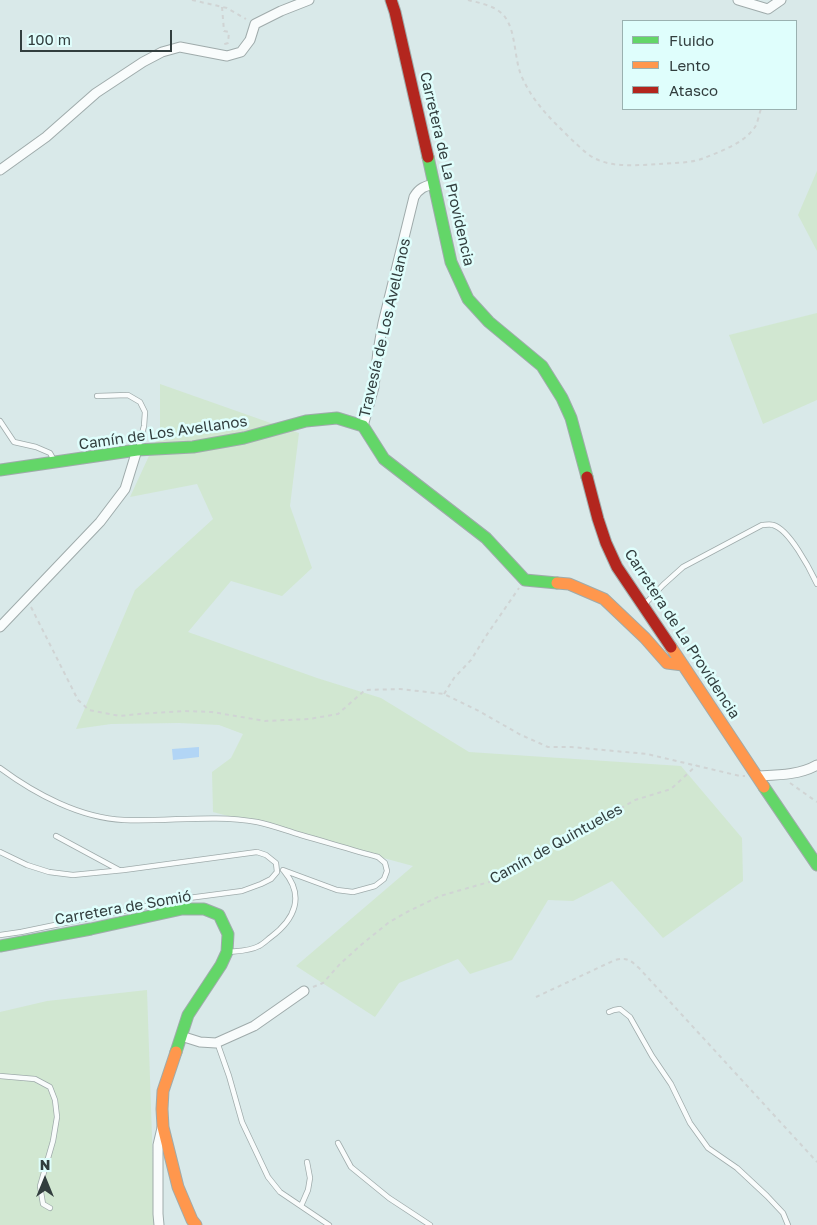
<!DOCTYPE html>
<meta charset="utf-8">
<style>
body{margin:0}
#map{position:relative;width:817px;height:1225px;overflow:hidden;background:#d9e9e9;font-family:"Golos Text",sans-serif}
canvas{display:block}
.legend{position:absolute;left:622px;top:20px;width:175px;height:90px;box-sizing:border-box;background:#dffefc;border:1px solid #9ab1b0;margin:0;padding:6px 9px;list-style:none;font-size:15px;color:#323e3e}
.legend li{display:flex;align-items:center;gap:10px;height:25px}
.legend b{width:25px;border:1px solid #9ab1b0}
.north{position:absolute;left:20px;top:1155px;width:50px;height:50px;-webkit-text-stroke:4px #dffefc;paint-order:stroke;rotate:0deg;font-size:14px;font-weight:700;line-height:20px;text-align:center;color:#323e3e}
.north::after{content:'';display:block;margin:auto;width:18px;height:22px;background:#323e3e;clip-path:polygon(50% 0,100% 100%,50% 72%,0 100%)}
.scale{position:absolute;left:20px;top:30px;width:152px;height:22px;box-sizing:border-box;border:2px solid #323e3e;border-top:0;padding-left:6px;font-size:15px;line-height:18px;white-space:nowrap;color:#323e3e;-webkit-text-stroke:4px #dffefc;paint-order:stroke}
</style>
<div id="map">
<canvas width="817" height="1225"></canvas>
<ul class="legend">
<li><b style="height:6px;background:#63d668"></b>Fluido</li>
<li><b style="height:6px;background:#ff974d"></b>Lento</li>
<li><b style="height:6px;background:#b3261e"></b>Atasco</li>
</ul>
<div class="north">N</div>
<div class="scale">100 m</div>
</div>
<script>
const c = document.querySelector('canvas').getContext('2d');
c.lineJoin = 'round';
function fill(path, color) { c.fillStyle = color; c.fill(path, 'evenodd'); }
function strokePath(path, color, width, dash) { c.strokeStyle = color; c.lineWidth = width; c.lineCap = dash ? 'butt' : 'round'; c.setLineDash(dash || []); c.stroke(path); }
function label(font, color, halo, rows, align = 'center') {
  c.font = font + ' "Golos Text",sans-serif'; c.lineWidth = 5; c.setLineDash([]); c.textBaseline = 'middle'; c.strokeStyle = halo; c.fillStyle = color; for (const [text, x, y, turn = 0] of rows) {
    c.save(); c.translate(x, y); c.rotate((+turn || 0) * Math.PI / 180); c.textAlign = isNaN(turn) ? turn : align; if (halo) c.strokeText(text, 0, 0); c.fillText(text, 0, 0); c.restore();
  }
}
fill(new Path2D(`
 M 817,171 L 817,251 L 798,215 Z
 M 817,313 L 817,400 L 763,424 L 729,335 Z
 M 160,384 L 299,433 L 290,506 L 312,568 L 282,596 L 231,581 L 188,632 L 317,678 L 381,698 L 469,752 L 681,766 L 742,838 L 743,881 L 663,938 L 612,881 L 573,901 L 548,900 L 512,960 L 470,974 L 458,959 L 399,983 L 375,1017 L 296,966 L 413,866 L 213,812 L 212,772 L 231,758 L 243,734 L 219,725 L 179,723 L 111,724 L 76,729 L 135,590 L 213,519 L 197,484 L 130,497 L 160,432 Z
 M 147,990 L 155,1225 L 0,1225 L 0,1012 L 47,1001 Z`), '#d1e7d1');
fill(new Path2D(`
 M 199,747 L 199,757 L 173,760 L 172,749 Z`), '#b2d5f5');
const lane = new Path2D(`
 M 97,396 L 128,395 L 140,402 L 145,412 L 144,426 L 138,449
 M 0,421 L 14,442 L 36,447 L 50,453 L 55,462
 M 644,605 L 663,585 L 683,567 L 762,525 C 765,525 770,524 773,525 C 789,529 810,569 817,584
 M 0,768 C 35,794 80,818 124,820 C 169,822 213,814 257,822 C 272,825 287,831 301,835 C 326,842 352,850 378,857 L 385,863 L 387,871 L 384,879 L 375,886 L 353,892 L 337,890 L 283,870
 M 56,836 L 119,870
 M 0,852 L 27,865 L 49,872 L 73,875 L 124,870 L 257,852 L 266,855 L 276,863 L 277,872 L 271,879 L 261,884 L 242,891 L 181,899 L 21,932 L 0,935
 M 228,952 C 238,951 250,951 259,946 C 263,944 267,940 271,937 C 295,919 305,896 284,871
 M 609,1012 L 614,1010 L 620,1009 L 630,1017 L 652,1056 L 671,1084 L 690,1123 L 708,1148 L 737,1168 L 767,1196 L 783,1213 L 788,1225
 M 217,1042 L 229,1076 L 242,1122 L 268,1177 L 280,1192 L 329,1225
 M 0,1076 L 35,1079 L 50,1087 L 55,1100 L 57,1117 L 53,1141 L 40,1186 L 43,1204 L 50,1208
 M 338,1143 L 351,1167 L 389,1198 L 430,1225
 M 301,1206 L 308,1190 L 310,1178 L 307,1162`);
const street = new Path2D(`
 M 738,0 L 768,9 L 781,0
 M 0,170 L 46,137 L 96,93 L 143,62 L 162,52 L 180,47 L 227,56 L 241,52 L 250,40 L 255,24 L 281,11 L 309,0
 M 363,426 L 374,387 L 378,351 L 383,323 L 414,197 C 419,188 425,186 434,184
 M 0,627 L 100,522 L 125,489 L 137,450
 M 757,776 C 777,775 800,775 817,765
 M 181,1036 L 200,1042 L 216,1043 L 254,1026 L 304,991
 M 159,1225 L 158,1214 L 158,1145 L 162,1128`);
const fast = new Path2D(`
 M 428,157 L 451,262 L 468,299 L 489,322 L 542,366 L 562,398 L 571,418 L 587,477
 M 0,470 L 137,450 L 193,447 L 244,438 L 306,421 L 337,418 L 363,426 L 384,459 L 486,538 L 525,580 L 557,583
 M 764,787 L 817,865
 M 0,946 L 91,929 L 182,909 L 204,909 L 219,915 L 228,934 L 227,952 L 221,965 L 188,1015 L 176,1052`);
const slow = new Path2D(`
 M 557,583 L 569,584 L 604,599 L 645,638 L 667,663 L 683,665
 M 671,647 L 764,787
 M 176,1052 L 163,1091 L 162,1109 L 163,1127 L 178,1187 L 192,1220 L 196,1225`);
const jam = new Path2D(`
 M 391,0 L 395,12 L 428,157
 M 587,477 L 598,519 L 606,543 L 617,567 L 671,647`);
strokePath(lane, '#9fabab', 6);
strokePath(street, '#9fabab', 11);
strokePath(fast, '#9fabab', 13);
strokePath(slow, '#9fabab', 13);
strokePath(jam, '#9fabab', 13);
strokePath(new Path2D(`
 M 192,0 L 227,8 L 246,19
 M 468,0 C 480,3 497,6 505,17 C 516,32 514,57 521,75 C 533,103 551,119 572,140 C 579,146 587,155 596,159 C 615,168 638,165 659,164 C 673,163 692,163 704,158 C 722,151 744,143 755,127 C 758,122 759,114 761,109
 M 222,7 L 224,31 L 229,32 L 228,43 L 225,44 L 226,48
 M 31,607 L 78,700 L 89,710 L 120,716 L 139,714 L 184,711 L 212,712 L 265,721 L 309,719 L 338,714 L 365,690 L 400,689 L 444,694 L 479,711 L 519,734 L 548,747 L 571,747 L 647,754 L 740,776 L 745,776
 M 444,694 L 454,678 L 471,660 L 486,636 L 519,588
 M 790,783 L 817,802
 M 313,987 L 323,983 L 340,964 L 361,945 L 388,923 L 407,912 L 440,896 L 496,880 L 635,800 L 671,789 L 697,765
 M 536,997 L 615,960 C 627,957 630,960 639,968 L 817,1162`), '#d0d4d4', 2, [4, 4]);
strokePath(lane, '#f9fcfc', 4.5);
strokePath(street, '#f9fcfc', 9);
strokePath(fast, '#63d668', 11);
strokePath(slow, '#ff974d', 11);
strokePath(jam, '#b3261e', 11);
label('15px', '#323e3e', '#dffefc', [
 ["Carretera de La Providencia",447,169,77],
 ["Travesía de Los Avellanos",385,328,-77],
 ["Camín de Los Avellanos",163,433,-8],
 ["Carretera de La Providencia",682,634,57],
 ["Camín de Quintueles",556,844,-29],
 ["Carretera de Somió",123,908,-10]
]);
</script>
